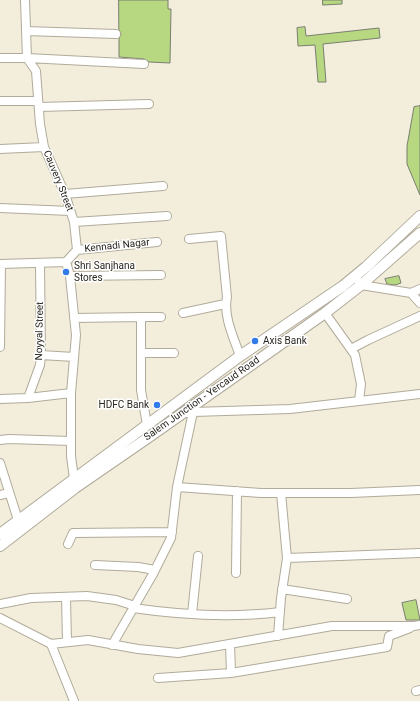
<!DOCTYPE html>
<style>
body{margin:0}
canvas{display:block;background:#f3eddc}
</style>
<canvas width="420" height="701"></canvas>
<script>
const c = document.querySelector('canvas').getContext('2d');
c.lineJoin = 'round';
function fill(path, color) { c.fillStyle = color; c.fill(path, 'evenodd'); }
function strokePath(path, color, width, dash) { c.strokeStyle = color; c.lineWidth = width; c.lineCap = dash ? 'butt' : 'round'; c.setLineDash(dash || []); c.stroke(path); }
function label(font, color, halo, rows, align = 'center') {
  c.font = font + ' Roboto,sans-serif'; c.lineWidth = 3; c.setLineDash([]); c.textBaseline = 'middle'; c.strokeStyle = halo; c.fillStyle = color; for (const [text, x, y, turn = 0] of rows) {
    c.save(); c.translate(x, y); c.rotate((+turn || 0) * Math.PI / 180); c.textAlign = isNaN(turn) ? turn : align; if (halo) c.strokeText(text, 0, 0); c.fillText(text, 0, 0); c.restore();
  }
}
const building = new Path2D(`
 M 119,0 L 168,0 L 168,9 L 171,9 L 170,63 L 149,62 L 144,59 L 119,57 L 119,38 L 121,34 L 119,30 Z
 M 323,0 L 342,0 L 342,4 L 323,5 Z
 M 305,27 L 306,36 L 379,28 L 380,38 L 323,44 L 326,82 L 318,82 L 315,45 L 298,46 L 297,28 Z
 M 420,106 L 420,195 L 407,164 L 407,146 L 414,107 Z
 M 399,276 L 401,283 L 395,285 L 387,284 L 385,279 Z
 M 416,600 L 420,620 L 406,620 L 402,603 Z`);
fill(building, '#b7d781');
strokePath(building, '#797f70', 1);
const minor = new Path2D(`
 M 25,0 L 27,58 L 36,71 L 40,124 L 44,147 L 65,194 L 74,222 L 77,250 L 66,262 L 70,276 L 76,335 L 71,393 L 71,456 L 74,479
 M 26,31 L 116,34
 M 0,58 L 27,58 L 144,64
 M 0,101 L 38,101
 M 39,107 L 149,104
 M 0,149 L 44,147
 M 65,194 L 163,186
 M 0,208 L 70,211
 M 74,222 L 167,216
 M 189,239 L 221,236 L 227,297 C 223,317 234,338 240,356
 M 77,250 L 157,242
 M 0,264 L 66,262
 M 70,276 L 161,275
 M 355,276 L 361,285 L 411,293 L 420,289
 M 411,293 L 420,303
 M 183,313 L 225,304
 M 325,313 L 355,355 L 361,384 L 359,401
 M 141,317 L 161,317
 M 74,318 L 141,317 L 141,390 L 147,425
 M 0,347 L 1,264
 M 351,349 L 368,340 L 420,316
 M 141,353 L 174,353
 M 41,355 L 74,357
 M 28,398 L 40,365 L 41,355 L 40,263
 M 0,399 L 28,398 L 71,393
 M 193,412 L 177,487 L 261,493 L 351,493 L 420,490
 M 188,413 L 193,412 L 290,409 L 420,394
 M 0,440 L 9,439 L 71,441
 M 0,463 L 18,520
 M 281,493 L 287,558 L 420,553
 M 0,495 L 9,493
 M 68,544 L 73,533 L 172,532
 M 95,565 L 138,567 L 155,570
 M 236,573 L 237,491
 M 282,589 L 347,599
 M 66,597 L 67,642
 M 0,604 L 31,598 L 87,596 L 116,600 L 135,606
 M 133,608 C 181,615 231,618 280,612
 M 192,614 L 198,556
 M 0,618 L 51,644 L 88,640 L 138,649 L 178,653 L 332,626 L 414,626 L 420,625
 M 278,636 L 281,598 L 287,558
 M 51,644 L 74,701
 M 230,644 L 231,673
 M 112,645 L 153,574 L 171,538 L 177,487
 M 158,678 L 231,673 L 387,647 L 389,636 L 410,628
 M 416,691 L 420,690`);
const major = new Path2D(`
 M 0,534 L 240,356 L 343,286 L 366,267 L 420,216
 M 0,546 L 75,488 L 149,437 L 325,313 L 361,285 L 420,233`);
strokePath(minor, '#b0ab9a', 10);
strokePath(major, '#b0ab9a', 12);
strokePath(minor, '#fff', 8);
strokePath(major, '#fff', 10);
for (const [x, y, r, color] of [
 [66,272,4,"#337be8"],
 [255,341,4,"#337be8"],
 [157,405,4,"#337be8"]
]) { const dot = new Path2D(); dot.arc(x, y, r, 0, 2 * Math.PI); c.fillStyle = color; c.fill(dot); strokePath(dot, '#fff', 1.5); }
label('10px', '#27251e', '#fff', [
 ["Cauvery Street",58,181,68],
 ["Kennadi Nagar",117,246,-6],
 ["Noyyal Street",40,331,-89],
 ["Salem Junction - Yercaud Road",202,399,-35]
]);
label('10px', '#27251e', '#fff', [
 ["Shri Sanjhana",74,266],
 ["Stores",74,278],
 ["Axis Bank",263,341],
 ["HDFC Bank",149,405,"right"]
], 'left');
</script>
